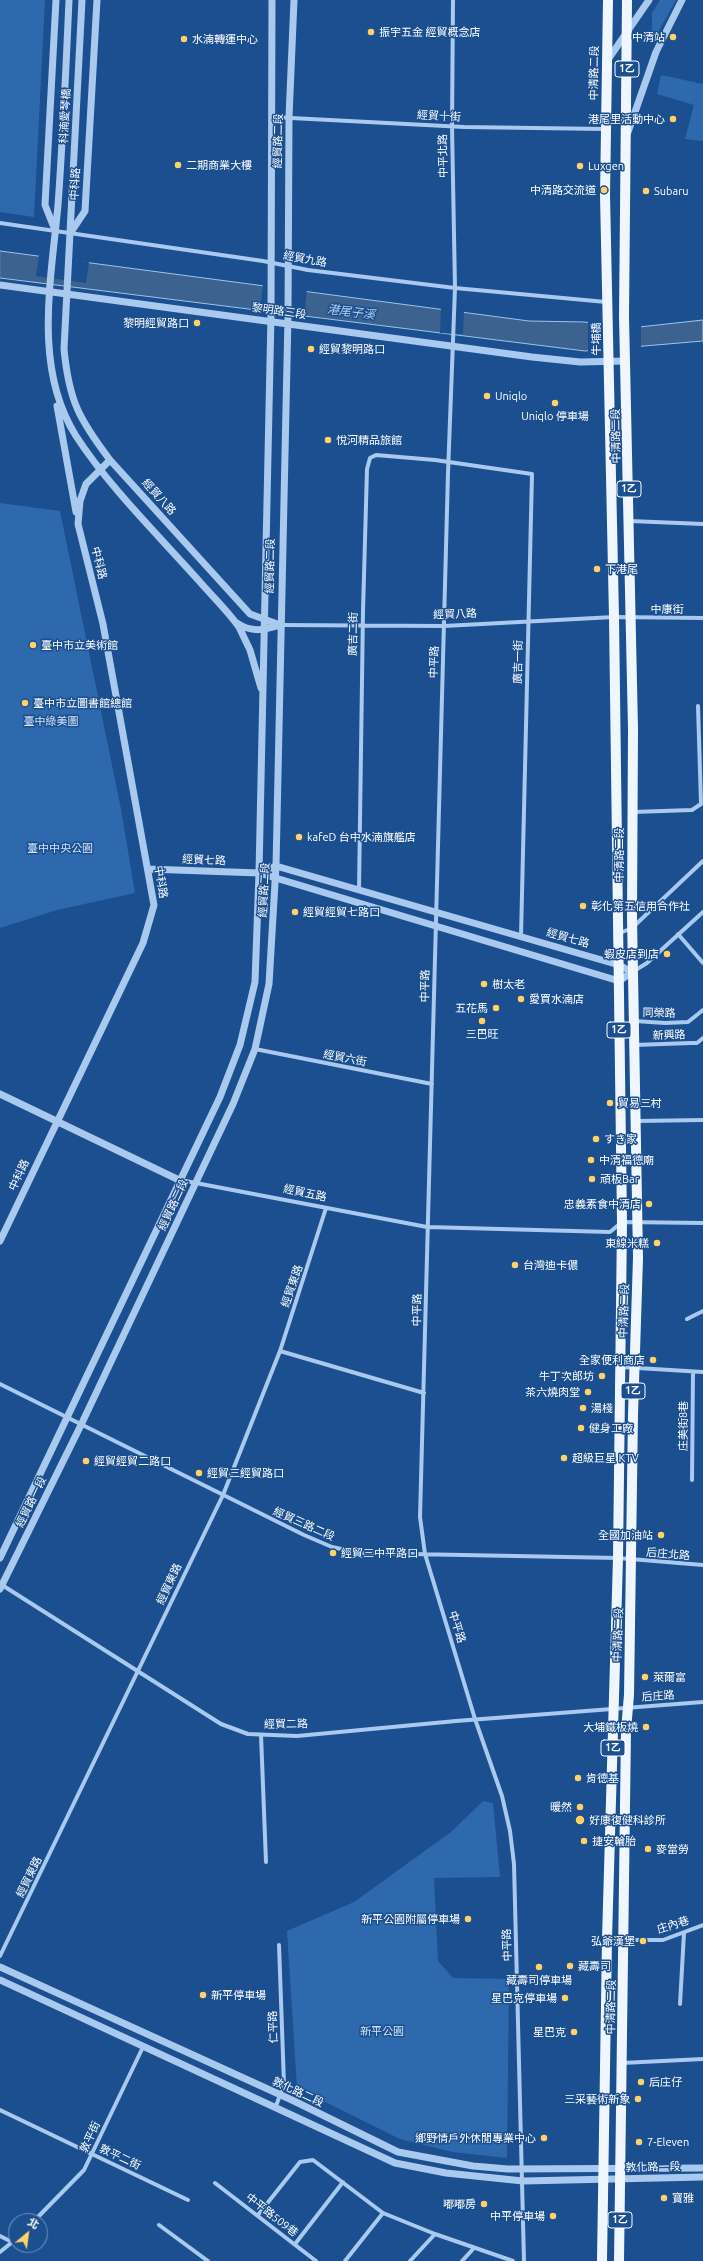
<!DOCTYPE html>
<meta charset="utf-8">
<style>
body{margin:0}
#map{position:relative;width:703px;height:2261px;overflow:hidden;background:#1b4f8f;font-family:Ubuntu,"Noto Sans TC",sans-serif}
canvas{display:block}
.north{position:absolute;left:8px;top:2213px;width:40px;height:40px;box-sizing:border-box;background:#1b4f8f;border:1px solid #7695bc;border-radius:50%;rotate:29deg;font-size:11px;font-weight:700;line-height:16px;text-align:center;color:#fff}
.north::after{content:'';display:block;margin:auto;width:14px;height:18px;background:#ffd166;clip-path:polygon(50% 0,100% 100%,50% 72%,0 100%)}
</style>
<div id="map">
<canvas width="703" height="2261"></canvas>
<div class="north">北</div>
</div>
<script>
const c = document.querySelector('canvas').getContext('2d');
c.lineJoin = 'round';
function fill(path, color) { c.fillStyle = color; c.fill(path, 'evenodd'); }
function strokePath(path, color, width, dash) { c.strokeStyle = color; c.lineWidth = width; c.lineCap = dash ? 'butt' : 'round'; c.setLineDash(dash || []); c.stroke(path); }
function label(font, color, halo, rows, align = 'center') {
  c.font = font + ' Ubuntu,"Noto Sans TC","Noto Sans JP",sans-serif'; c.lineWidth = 3; c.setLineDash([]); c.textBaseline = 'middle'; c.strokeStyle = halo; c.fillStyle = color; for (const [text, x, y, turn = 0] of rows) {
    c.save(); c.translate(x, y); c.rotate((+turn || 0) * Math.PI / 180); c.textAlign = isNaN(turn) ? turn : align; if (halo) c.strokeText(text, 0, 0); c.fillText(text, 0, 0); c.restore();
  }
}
fill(new Path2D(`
 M 0,0 L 45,0 L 34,217 L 0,212 Z
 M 660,0 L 676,0 L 652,43 L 652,13 Z
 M 661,75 L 703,84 L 703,141 L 685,139 L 694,105 L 657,94 Z
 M 0,503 L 60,511 L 121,809 L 135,893 L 57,910 L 0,928 Z
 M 483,1801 L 493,1803 L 500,1877 L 434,1878 L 438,1961 L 453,1978 L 509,1979 L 507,2158 L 452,2152 L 400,2139 L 297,2088 L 287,1931 L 354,1902 L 451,1832 Z`), '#2e69ad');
const water = new Path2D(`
 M 0,251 L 529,321 L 584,322 L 639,327 L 703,320 L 703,341 L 585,351 L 0,278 Z`);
fill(water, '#3c6290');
strokePath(water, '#9cc4f0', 1);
fill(new Path2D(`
 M 39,255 L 89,262 L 86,283 L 36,276 Z
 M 263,283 L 307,289 L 304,318 L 260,312 Z
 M 441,307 L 464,310 L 463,334 L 440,333 Z
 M 588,320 L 641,324 L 641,349 L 588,352 Z`), '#1b4f8f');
strokePath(new Path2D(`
 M 453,0 L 452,126 L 455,288 L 448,473 L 420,1517 L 425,1554 L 475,1719 L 502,1796 L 510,1831 L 514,1864 L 524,2261
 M 272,117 L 464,127 L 605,129
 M 0,223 L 263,261 L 308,270 L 455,288 L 606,302
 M 630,521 L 703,524
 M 280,625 L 444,626 L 614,617 L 703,618
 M 633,812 L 692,810 L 701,804 L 698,706
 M 359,890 L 363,611 L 367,469 L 370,458 L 376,455 L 435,460 L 532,474 L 521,936
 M 620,933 L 632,928 L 703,861
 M 678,934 L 703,963
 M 634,971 L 647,963 L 703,912
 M 635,1021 L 665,1023 L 688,1022 L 703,1010
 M 634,1045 L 691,1043 L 697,1043 L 703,1038
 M 255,1049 L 432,1084
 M 637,1121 L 703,1120
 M 180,1180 L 427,1227 L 610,1232 L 622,1222 L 703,1223
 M 687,1319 L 703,1311
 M 280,1351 L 424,1393
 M 621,1367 L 703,1372
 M 0,1384 L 304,1535 L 332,1547 L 360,1553 L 618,1558 L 703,1565
 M 692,1480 L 693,1372
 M 2,1585 L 221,1724 L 248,1734 L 297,1736 L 456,1721 L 703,1702
 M 261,1735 L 266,1862
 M 625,1940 L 663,1940 L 703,1925
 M 0,1956 L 223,1495 L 280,1351 L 326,1208
 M 680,2004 L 684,1933
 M 622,2063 L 703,2059
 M 276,2106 L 284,2084 L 279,1945
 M 0,2110 L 188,2200
 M 215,2183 L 316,2261
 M 258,2215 L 300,2162 L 313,2160 L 383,2213 L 435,2234 L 513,2261
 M 34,2221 L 84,2170 L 143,2047
 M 159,2225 L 208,2261
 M 0,2236 L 12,2242
 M 295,2244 L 343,2182
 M 0,2252 L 16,2239
 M 345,2261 L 383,2213
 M 410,2261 L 435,2234
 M 462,2261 L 474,2248`), '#a9c9ee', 4);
strokePath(new Path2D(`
 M 69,0 C 66,68 63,137 58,205 C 51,282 33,368 76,436 C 109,487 160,537 200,582 C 213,597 228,611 239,627 L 250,650 L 261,688
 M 82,0 L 64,349 C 69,401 79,419 110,460 L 250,614 L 280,625
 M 607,61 L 649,0
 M 628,132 L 656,52 L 682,0
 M 55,230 L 45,205 L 56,0
 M 71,232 L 85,211 L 97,0
 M 0,285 L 532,357 L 580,362 L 626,361
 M 57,406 L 76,512
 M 237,623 C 251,633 265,630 280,625
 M 148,869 L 259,873 L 619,981 L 632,972 L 619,965 L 276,866 L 259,873
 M 0,1094 L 179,1180
 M 0,1241 L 143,943 L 154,905 L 103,624 L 78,524 L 80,501 L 86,484 L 110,460
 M 0,1558 L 220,1097 L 240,1045 L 255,982 L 259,873 L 271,316 L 272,0
 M 0,1589 L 81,1425 L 233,1104 L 255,1049 L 269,984 L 276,866 L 288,317 L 289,117 L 294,0
 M 0,1967 L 294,2101 L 398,2152 L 473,2166 L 508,2169 L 703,2168
 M 0,1980 L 395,2163 L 446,2173 L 523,2181 L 703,2177`), '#a9c9ee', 7);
strokePath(new Path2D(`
 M 602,2261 L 607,1939 L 618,1558 L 622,1222 L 614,617 L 605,195 L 608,0
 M 619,2261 L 626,1730 L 629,1695 L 633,1414 L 638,1258 L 632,917 L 633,729 L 624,316 L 627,0`), '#f0f6ff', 10);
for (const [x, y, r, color] of [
 [371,32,4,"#ffd166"],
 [673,37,4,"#ffd166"],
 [184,39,4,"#ffd166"],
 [673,119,4,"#ffd166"],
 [178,165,4,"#ffd166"],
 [580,166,4,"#ffd166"],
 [604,190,4,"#ffd166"],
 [646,191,4,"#ffd166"],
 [197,323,4,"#ffd166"],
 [311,349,4,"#ffd166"],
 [487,396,4,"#ffd166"],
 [555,403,4,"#ffd166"],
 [328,440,4,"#ffd166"],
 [597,569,4,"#ffd166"],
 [33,645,4,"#ffd166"],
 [25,703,4,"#ffd166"],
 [299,837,4,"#ffd166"],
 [583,906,4,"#ffd166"],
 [295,912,4,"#ffd166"],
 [667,954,4,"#ffd166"],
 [484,984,4,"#ffd166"],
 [521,999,4,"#ffd166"],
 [496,1008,4,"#ffd166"],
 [482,1021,4,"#ffd166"],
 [610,1103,4,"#ffd166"],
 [596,1139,4,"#ffd166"],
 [591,1160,4,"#ffd166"],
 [592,1179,4,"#ffd166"],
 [649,1204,4,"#ffd166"],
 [657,1243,4,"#ffd166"],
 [515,1265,4,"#ffd166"],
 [653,1360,4,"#ffd166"],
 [602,1376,4,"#ffd166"],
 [588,1392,4,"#ffd166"],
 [583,1408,4,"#ffd166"],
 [581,1428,4,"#ffd166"],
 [564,1458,4,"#ffd166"],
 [86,1461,4,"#ffd166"],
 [199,1473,4,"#ffd166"],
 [661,1535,4,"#ffd166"],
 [333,1553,4,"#ffd166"],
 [645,1677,4,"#ffd166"],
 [646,1727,4,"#ffd166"],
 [578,1778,4,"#ffd166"],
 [580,1807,4,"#ffd166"],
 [580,1820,5,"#ffd166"],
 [584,1841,4,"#ffd166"],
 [648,1849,4,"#ffd166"],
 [468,1919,4,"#ffd166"],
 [643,1941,4,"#ffd166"],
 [570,1966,4,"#ffd166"],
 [539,1967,4,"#ffd166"],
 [203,1995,4,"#ffd166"],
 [565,1998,4,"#ffd166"],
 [574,2032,4,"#ffd166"],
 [641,2082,4,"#ffd166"],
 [638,2099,4,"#ffd166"],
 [544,2138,4,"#ffd166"],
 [639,2142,4,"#ffd166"],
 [664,2198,4,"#ffd166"],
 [484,2204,4,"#ffd166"],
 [553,2216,4,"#ffd166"]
]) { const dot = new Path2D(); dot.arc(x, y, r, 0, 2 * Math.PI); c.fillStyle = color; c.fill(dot); strokePath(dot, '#1b4f8f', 1.5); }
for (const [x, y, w] of [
 [627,69,24],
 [629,489,24],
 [619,1030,24],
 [633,1391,24],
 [613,1748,24],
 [620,2220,24]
]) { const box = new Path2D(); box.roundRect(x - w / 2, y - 8, w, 16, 3); c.fillStyle = '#1b4f8f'; c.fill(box); strokePath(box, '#fff', 1); }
label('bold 10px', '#fff', null, [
 ["1乙",627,69],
 ["1乙",629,489],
 ["1乙",619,1030],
 ["1乙",633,1391],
 ["1乙",613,1748],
 ["1乙",620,2220]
]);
label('11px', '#fff', '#1b4f8f', [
 ["振宇五金 經貿概念店",379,32],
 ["中清站",665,37,"right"],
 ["水湳轉運中心",192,39],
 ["港尾里活動中心",665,119,"right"],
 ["二期商業大樓",186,165],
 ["Luxgen",588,166],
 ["中清路交流道",596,190,"right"],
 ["Subaru",654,191],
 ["黎明經貿路口",189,323,"right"],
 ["經貿黎明路口",319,349],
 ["Uniqlo",495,396],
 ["Uniqlo 停車場",555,416,"center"],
 ["悅河精品旅館",336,440],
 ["下港尾",605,569],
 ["臺中市立美術館",41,645],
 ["臺中市立圖書館總館",33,703],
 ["kafeD 台中水湳旗艦店",307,837],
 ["彰化第五信用合作社",591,906],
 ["經貿經貿七路口",303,912],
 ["蝦皮店到店",659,954,"right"],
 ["樹太老",492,984],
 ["愛買水湳店",529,999],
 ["五花馬",488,1008,"right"],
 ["三巴旺",482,1034,"center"],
 ["貿易三村",618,1103],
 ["すき家",604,1139],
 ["中清福德廟",599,1160],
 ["頑板Bar",600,1179],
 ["忠義素食中清店",641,1204,"right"],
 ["東線米糕",649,1243,"right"],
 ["台灣迪卡儂",523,1265],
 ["全家便利商店",645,1360,"right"],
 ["牛丁次郎坊",594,1376,"right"],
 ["茶六燒肉堂",580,1392,"right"],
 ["湯棧",591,1408],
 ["健身工廠",589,1428],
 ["超級巨星 KTV",572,1458],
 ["經貿經貿二路口",94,1461],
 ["經貿三經貿路口",207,1473],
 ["全國加油站",653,1535,"right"],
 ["經貿三中平路口",341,1553],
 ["萊爾富",653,1677],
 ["大埔鐵板燒",638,1727,"right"],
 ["肯德基",586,1778],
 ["暖然",572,1807,"right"],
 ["好康復健科診所",589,1820],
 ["捷安輪胎",592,1841],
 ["麥當勞",656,1849],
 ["新平公園附屬停車場",460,1919,"right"],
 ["弘爺漢堡",635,1941,"right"],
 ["藏壽司",578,1966],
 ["藏壽司停車場",539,1980,"center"],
 ["新平停車場",211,1995],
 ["星巴克停車場",557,1998,"right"],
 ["星巴克",566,2032,"right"],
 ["后庄仔",649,2082],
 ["三采藝術新象",630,2099,"right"],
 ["鄉野情戶外休閒專業中心",536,2138,"right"],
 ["7-Eleven",647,2142],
 ["寶雅",672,2198],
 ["嘟嘟房",476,2204,"right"],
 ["中平停車場",545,2216,"right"]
], 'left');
label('11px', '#fff', '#1b4f8f', [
 ["中清路二段",594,73,-89],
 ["科湳愛琴橋",65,116,-87],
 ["經貿十街",439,116,3],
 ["經貿路二段",278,141,-89],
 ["中平北路",443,156,-91],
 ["中科路",75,184,-87],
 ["經貿九路",305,259,10],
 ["黎明路三段",279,311,8],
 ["牛埔橋",596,339,-90],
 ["中清路二段",616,436,-91],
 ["經貿八路",159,497,48],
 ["中科路",99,563,76],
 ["經貿路二段",270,566,-89],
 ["中康街",667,609],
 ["經貿八路",455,614,-2],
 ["廣吉二街",353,634,-89],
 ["中平路",434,662,-88],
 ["廣吉一街",518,662,-89],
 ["中清路二段",619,855,-90],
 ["經貿七路",204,860,2],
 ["中科路",161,882,81],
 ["經貿路二段",264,890,-87],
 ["經貿七路",568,938,16],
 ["中平路",425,986,-89],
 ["同榮路",659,1013,1],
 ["新興路",669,1035,-2],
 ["經貿六街",345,1058,11],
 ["中科路",19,1175,-65],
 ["經貿五路",305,1193,12],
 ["經貿路二段",173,1205,-65],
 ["經貿東路",292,1286,-71],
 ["中平路",417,1310,-89],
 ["中清路二段",624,1311,-88],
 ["庄美街8巷",683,1426,-90],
 ["經貿路一段",31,1502,-64],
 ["經貿三路二段",304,1524,24],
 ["后庄北路",668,1554,5],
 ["經貿東路",169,1584,-65],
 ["中平路",457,1627,73],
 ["中清路二段",618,1635,-88],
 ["后庄路",658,1696,-4],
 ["經貿二路",286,1724,-1],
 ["經貿東路",29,1877,-64],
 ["庄內巷",673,1925,-17],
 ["中平路",507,1945,-92],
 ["中清路二段",611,2007,-89],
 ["仁平路",273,2027,-92],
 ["敦化路二段",298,2092,25],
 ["敦平街",90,2137,-65],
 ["敦平二街",120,2157,25],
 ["敦化路一段",653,2167,-1],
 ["中平路509巷",272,2215,38]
]);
label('11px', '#cfe3fa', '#1b4f8f', [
 ["臺中綠美圖",51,721],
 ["臺中中央公園",60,848],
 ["新平公園",382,2031]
]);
label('italic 12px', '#b5d3f5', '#1b4f8f', [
 ["港尾子溪",351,312,7]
]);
</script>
